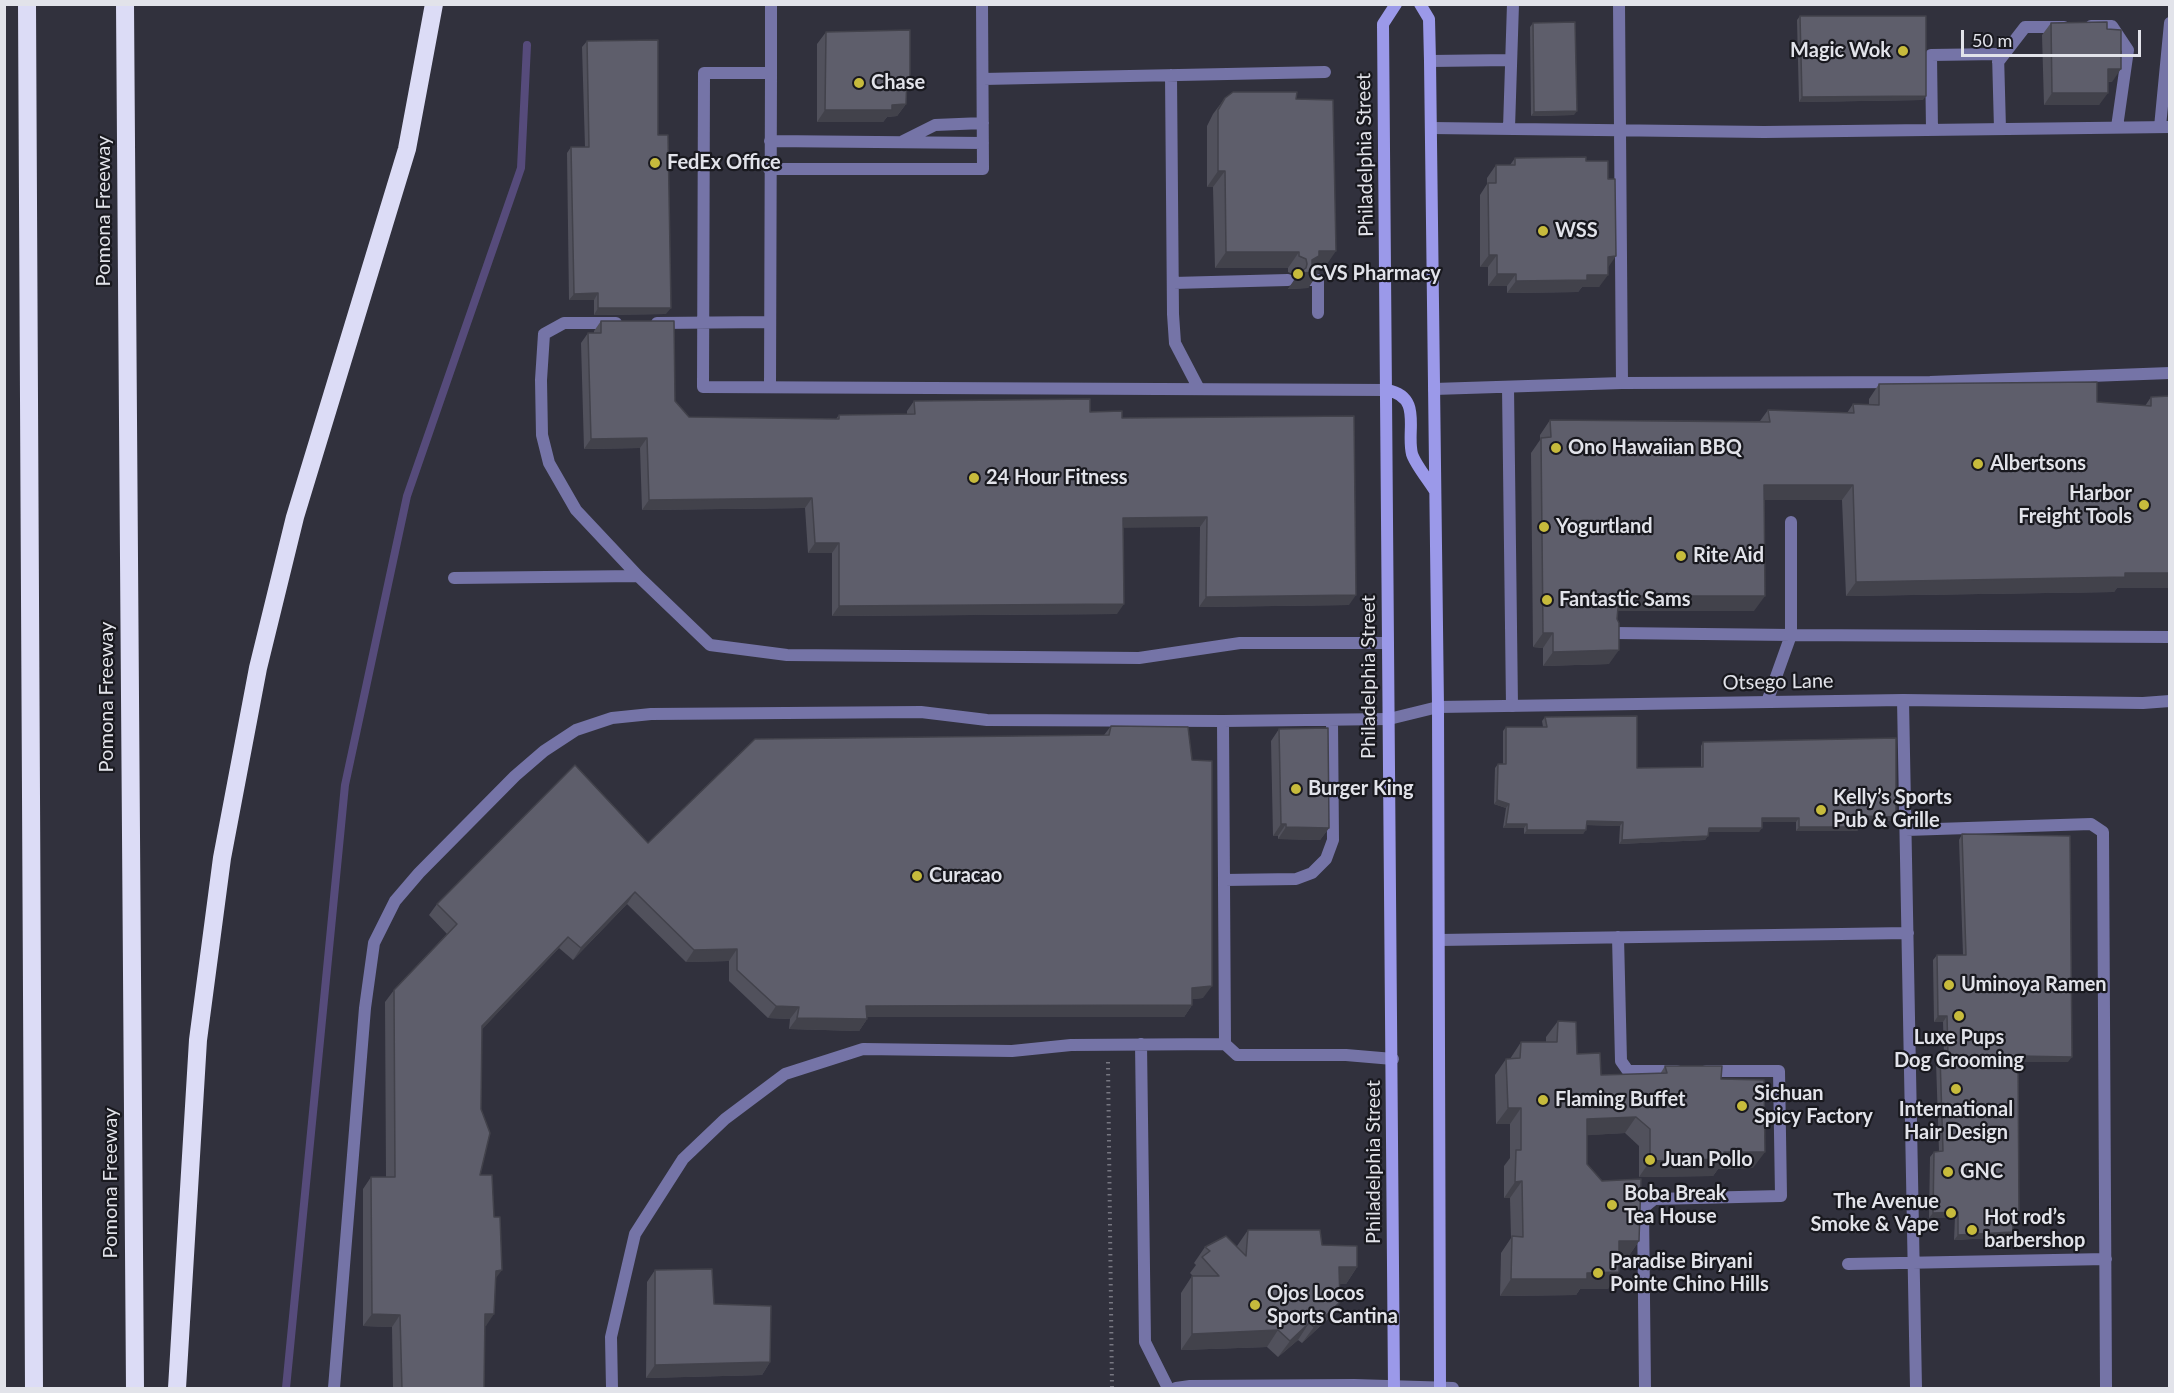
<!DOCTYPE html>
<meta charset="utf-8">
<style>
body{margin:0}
#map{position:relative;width:2174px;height:1393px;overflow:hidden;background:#31313d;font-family:Lato,sans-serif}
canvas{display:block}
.frame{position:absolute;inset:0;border:6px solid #e2e3ea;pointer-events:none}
.scale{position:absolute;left:1961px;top:30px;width:180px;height:27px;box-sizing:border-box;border:3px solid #e2e3ea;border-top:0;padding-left:8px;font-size:18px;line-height:21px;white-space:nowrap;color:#e2e3ea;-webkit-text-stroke:4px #19191f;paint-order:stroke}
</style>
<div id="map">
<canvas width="2174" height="1393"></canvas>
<div class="frame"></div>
<div class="scale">50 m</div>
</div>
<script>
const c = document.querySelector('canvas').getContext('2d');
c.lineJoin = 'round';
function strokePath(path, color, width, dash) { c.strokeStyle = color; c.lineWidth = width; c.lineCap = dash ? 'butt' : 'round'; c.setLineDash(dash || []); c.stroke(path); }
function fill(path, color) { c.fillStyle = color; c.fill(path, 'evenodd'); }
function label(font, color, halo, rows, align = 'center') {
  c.font = font + ' Lato,sans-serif'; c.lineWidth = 4.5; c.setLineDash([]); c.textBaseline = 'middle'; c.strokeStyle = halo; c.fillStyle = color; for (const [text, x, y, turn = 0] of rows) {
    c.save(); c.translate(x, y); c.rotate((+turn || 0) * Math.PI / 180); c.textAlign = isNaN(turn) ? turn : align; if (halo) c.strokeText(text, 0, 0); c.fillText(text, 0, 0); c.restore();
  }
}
strokePath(new Path2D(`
 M 286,1388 L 345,785 L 407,496 L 521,168 L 527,45`), '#564b7b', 8);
strokePath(new Path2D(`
 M 1108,1062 L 1112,1388`), '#777781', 4, [1.5, 4.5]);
strokePath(new Path2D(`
 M 771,4 L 771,73 L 704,73 L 703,387 L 1387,390
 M 1619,4 L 1622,383
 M 2091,26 L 2112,26 L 2128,50 L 2117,127
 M 1430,61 L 1511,60
 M 1998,62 L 2025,27 L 2064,27
 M 1171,75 L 1173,314 L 1175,343 L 1199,389
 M 983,79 L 1325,72
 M 2160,127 L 2170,23
 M 1431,128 L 1764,132 L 2170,127
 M 1509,128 L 1513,4
 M 1932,130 L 1931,55 L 1998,54 L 2000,129
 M 770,141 L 983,143
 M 903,141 L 935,125 L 983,123
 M 769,169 L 983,169 L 982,4
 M 1308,280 L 1318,280 L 1318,313
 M 1173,283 L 1288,280
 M 616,323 L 564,323 L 544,334 L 541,380 L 542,435 L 549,463 L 576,510 L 638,576 L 710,645 L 787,655 L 1139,658 L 1240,643 L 1388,643
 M 657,323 L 770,322
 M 770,387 L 771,73
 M 1508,387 L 1512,706
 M 1434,389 L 1622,383 L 1930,382 L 2170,373
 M 454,578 L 638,576
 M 1615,633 L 1791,635 L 1791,522
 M 1903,700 L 1916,1388
 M 1767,702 L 1791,635 L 2170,637
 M 1223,721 L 1225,1044
 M 1906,830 L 2091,824 L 2103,832 L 2106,1388
 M 1224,880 L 1296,879 L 1312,873 L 1326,859 L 1333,840 L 1332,720
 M 1618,937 L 1621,1061 L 1628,1071 L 1677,1071
 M 1439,940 L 1908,933
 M 1141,1044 L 1145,1342 L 1168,1388
 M 1848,1264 L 2106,1259
 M 334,1388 L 365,1008 L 374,943 L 395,901 L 419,873 L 515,776 L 544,751 L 576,730 L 612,718 L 651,714 L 921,712 L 987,720 L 1223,721 L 1389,719
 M 612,1388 L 611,1337 L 635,1234 L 683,1159 L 725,1119 L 785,1074 L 863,1049 L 1012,1051 L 1071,1045 L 1225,1044 L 1237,1055 L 1346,1055 L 1393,1059
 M 1176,1388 L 1190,1386 L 1354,1385 L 1453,1388
 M 1645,1388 L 1643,1208 L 1654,1199 L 1781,1196 L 1779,1071 L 1706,1071`), '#7574a7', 12);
strokePath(new Path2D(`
 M 1389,719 L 1438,707 L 1903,700 L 2143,703 L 2170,701`), '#7574a7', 12);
strokePath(new Path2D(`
 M 1420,4 L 1429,19 L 1430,61 L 1438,707 L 1440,1388
 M 1387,390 C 1423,397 1406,430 1412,454 C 1415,464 1429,481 1435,491
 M 1394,1388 L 1383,24 L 1396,4`), '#9b99e9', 12);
strokePath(new Path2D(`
 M 27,4 L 34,1388
 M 125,4 L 135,1388
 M 177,1388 L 198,1040 L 222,858 L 258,668 L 295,517 L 407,149 L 434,4`), '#dcdcf6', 18);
fill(new Path2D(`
 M 1800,16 L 1923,100 L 1799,102 L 1797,20 Z
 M 1533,23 L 1574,115 L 1531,116 L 1530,27 Z
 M 2051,23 L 2107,29 L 2112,82 L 2108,82 L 2099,105 L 2044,105 L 2042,35 Z
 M 826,32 L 910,77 L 907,81 L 906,104 L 897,116 L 887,117 L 883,122 L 817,122 L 817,44 Z
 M 587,41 L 658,135 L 666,314 L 594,315 L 594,300 L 569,300 L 567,153 L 571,147 L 585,147 L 582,47 Z
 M 1225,98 L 1296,99 L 1325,267 L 1312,267 L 1319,272 L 1308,288 L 1288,289 L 1296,278 L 1295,275 L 1288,272 L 1288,268 L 1215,268 L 1213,187 L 1207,187 L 1207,126 L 1213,114 Z
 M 1515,158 L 1586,161 L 1608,267 L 1599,287 L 1582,287 L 1578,292 L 1507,293 L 1507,286 L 1488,286 L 1488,267 L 1480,267 L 1480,195 L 1487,184 L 1487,178 L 1496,165 L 1510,165 Z
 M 601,321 L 689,417 L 836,419 L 839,415 L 907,414 L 907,411 L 914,401 L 1090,412 L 1122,418 L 1349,605 L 1199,607 L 1200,527 L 1123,527 L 1117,614 L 832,616 L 832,553 L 808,553 L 805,508 L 642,510 L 640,448 L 584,449 L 581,343 L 588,333 L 594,333 L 594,331 Z
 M 1879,384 L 2145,406 L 2151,397 L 2169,396 L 2169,588 L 2117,588 L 2114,592 L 1846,596 L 1842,500 L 1764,500 L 1754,611 L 1618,611 L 1609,664 L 1543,666 L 1543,648 L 1533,647 L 1531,453 L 1540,440 L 1540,435 L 1550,420 L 1760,421 L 1768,410 L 1847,413 L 1853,404 L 1869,405 L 1869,399 Z
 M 1545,717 L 1637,768 L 1701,767 L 1701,746 L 1703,742 L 1893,821 L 1860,820 L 1860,827 L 1857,831 L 1796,831 L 1796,822 L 1762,822 L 1759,832 L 1709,832 L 1705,840 L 1619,844 L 1620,826 L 1587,825 L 1583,834 L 1524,834 L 1524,828 L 1503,828 L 1506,808 L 1494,804 L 1495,768 L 1498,764 L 1503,764 L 1503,731 L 1506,727 L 1543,727 L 1542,721 Z
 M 1111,726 L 1203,998 L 1192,999 L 1192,1005 L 1184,1017 L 867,1017 L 867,1019 L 859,1031 L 789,1029 L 790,1019 L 768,1018 L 729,981 L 729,961 L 686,962 L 627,904 L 573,960 L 559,948 L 482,1029 L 480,1175 L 495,1279 L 486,1326 L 485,1326 L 484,1389 L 393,1389 L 392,1327 L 363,1326 L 363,1189 L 371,1177 L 386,1177 L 385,1002 L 394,990 L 447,934 L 429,915 L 437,904 L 648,843 L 1104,735 Z
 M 1279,729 L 1329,828 L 1320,840 L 1278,839 L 1278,836 L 1273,836 L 1271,741 Z
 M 1962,834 L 2068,1062 L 2018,1062 L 2015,1219 L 2013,1219 L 2013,1232 L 2010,1237 L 1954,1240 L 1955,1217 L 1929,1218 L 1930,1157 L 1934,1152 L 1939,1151 L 1936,1062 L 1940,1056 L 1944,1055 L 1943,1022 L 1934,1022 L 1933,960 L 1937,955 L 1963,955 L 1959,840 Z
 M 1558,1021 L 1577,1054 L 1601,1075 L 1660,1074 L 1665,1066 L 1721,1079 L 1753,1168 L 1718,1169 L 1713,1176 L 1639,1177 L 1639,1146 L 1625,1133 L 1587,1135 L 1587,1164 L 1639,1241 L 1628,1257 L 1619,1257 L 1608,1289 L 1580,1289 L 1576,1295 L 1500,1296 L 1501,1253 L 1511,1238 L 1510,1198 L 1504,1198 L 1504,1166 L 1510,1158 L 1510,1124 L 1496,1124 L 1495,1075 L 1506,1059 L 1510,1059 L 1521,1042 L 1546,1042 L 1546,1037 Z
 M 1248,1230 L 1322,1245 L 1357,1267 L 1346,1284 L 1340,1284 L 1340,1302 L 1329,1318 L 1302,1343 L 1298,1340 L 1278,1357 L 1267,1347 L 1181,1350 L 1181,1293 L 1192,1276 L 1193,1276 L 1190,1273 L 1196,1265 L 1194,1263 L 1205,1247 L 1237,1246 Z
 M 655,1270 L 714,1304 L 770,1362 L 762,1375 L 646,1378 L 647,1282 Z`), '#51515c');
fill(new Path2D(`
 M 2108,69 L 2121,69 L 2112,82 L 2100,81 Z
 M 2052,93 L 2108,93 L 2099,105 L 2044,105 Z
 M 1926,96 L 1923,100 L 1799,102 L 1802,97 Z
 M 906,104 L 897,116 L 887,117 L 883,122 L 817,122 L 825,110 Z
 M 1577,111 L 1574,115 L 1531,116 L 1534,112 Z
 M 1218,171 L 1225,171 L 1213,187 L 1207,187 Z
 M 1319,251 L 1336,251 L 1325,267 L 1311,267 L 1319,272 L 1308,288 L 1288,289 L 1299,273 L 1303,273 Z
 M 1226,252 L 1299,252 L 1288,268 L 1215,268 Z
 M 1489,255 L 1497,255 L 1488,267 L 1480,267 Z
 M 1616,256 L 1607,269 L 1608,257 Z
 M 1497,274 L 1516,274 L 1507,286 L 1488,286 Z
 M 1587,275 L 1608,275 L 1599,287 L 1582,287 L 1578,292 L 1507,293 L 1516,281 Z
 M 598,293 L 594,300 L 569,300 L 574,294 Z
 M 598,308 L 671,308 L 666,314 L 594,315 Z
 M 647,438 L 640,448 L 584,449 L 591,439 Z
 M 1764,485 L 1853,485 L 1842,500 L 1753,500 Z
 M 812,498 L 805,508 L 642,510 L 649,500 Z
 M 1207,517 L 1200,527 L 1116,528 L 1123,518 Z
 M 815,543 L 839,543 L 832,553 L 808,553 Z
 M 2125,573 L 2169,573 L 2169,588 L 2117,588 L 2114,592 L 1846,596 L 1856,582 Z
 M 1356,595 L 1349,605 L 1199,607 L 1206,597 Z
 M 1619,596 L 1765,596 L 1754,611 L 1609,611 Z
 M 1124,604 L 1117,614 L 832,616 L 839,606 Z
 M 1543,633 L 1553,633 L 1543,648 L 1533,647 Z
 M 1619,650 L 1609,664 L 1543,666 L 1553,652 Z
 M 1497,800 L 1509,804 L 1506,808 L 1494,804 Z
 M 1861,816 L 1896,817 L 1893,821 L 1858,820 Z
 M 1762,818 L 1799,818 L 1796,822 L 1759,822 Z
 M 1587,821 L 1623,822 L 1620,826 L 1584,825 Z
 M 1281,824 L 1286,824 L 1278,836 L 1273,836 Z
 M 1506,824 L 1527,824 L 1524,828 L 1503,828 Z
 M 1286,827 L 1329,828 L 1320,840 L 1278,839 Z
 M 1799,827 L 1860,827 L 1857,831 L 1796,831 Z
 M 1709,828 L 1762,828 L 1759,832 L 1707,832 Z
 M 1527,830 L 1586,830 L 1583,834 L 1524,834 Z
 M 1708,836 L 1705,840 L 1619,844 L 1622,840 Z
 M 635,892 L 627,904 L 573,960 L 581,948 Z
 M 568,937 L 559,948 L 474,1038 L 482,1026 Z
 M 737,949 L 729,961 L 686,962 L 694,950 Z
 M 1212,986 L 1203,998 L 1184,1000 L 1192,988 Z
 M 1192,1005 L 1184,1017 L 858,1017 L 866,1006 Z
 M 776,1006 L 799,1007 L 790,1019 L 768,1018 Z
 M 1938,1016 L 1947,1016 L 1943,1022 L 1934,1022 Z
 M 797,1018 L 867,1019 L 859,1031 L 789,1029 Z
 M 2018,1056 L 2072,1057 L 2068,1062 L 2014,1062 Z
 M 1508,1108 L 1521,1108 L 1510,1124 L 1496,1124 Z
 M 1636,1117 L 1625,1133 L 1576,1136 L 1587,1119 Z
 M 1724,1152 L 1765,1152 L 1753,1168 L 1718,1169 L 1713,1176 L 1639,1177 L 1650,1161 Z
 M 1522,1181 L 1510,1198 L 1504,1198 L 1515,1182 Z
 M 1958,1212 L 1955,1217 L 1929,1218 L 1933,1213 Z
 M 2012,1214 L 2019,1214 L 2015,1219 L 2009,1219 Z
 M 2013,1232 L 2010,1237 L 1954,1240 L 1958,1235 Z
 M 1619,1241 L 1639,1241 L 1628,1257 L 1608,1258 Z
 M 1339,1267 L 1357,1267 L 1346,1284 L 1328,1284 Z
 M 502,1270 L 493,1282 L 496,1271 Z
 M 1619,1272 L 1608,1289 L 1580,1289 L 1576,1295 L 1500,1296 L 1511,1279 L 1587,1273 Z
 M 1340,1302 L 1329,1318 L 1302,1343 L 1314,1327 Z
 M 372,1314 L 400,1315 L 392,1327 L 363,1326 Z
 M 485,1314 L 494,1314 L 486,1326 L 477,1326 Z
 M 1309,1323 L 1298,1340 L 1278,1357 L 1290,1341 Z
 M 1278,1330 L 1267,1347 L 1181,1350 L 1192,1334 Z
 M 770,1362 L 762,1375 L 646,1378 L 655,1365 Z`), '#42424b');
const building = new Path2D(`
 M 1800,16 L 1926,16 L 1926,96 L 1802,97 Z
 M 1575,22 L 1577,111 L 1534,112 L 1533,23 Z
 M 2107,22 L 2107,29 L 2121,30 L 2121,69 L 2108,69 L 2108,93 L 2052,93 L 2051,23 Z
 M 910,30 L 910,77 L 907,77 L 906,104 L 892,105 L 892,110 L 825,110 L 826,32 Z
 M 658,40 L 658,135 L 668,135 L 671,308 L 598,308 L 598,293 L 574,294 L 571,147 L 589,147 L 587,41 Z
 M 1233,92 L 1297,92 L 1296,99 L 1333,100 L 1336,251 L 1319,251 L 1319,256 L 1312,260 L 1312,268 L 1319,272 L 1299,273 L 1306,268 L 1307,264 L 1306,259 L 1299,256 L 1299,252 L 1226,252 L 1225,171 L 1218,171 L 1218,110 L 1225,98 Z
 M 1586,157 L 1586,161 L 1608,161 L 1608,179 L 1615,179 L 1616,256 L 1608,257 L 1608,275 L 1587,275 L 1587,280 L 1516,281 L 1516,274 L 1497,274 L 1497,255 L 1489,255 L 1488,183 L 1496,183 L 1496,165 L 1515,165 L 1515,158 Z
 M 601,321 L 674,321 L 675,401 L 689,417 L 839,419 L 839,415 L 915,414 L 914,401 L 1090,399 L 1090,412 L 1122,411 L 1122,418 L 1354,416 L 1356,595 L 1206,597 L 1207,517 L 1123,518 L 1124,604 L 839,606 L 839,543 L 815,543 L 812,498 L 649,500 L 647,438 L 591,439 L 588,333 L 601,333 Z
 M 2097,382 L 2097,402 L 2151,406 L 2151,397 L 2169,396 L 2169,573 L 2125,573 L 2125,577 L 1856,582 L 1853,485 L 1764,485 L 1765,596 L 1619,596 L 1617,619 L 1619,623 L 1619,650 L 1553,652 L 1553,633 L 1543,633 L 1541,438 L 1551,437 L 1550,420 L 1770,422 L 1768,410 L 1854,413 L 1853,404 L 1879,405 L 1879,384 Z
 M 1637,716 L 1637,768 L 1703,767 L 1703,742 L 1896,738 L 1896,817 L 1861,816 L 1860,827 L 1799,827 L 1799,818 L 1762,818 L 1762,828 L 1709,828 L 1708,836 L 1622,840 L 1623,822 L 1587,821 L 1586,830 L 1527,830 L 1527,824 L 1506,824 L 1509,804 L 1497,800 L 1498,764 L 1506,764 L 1506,727 L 1547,727 L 1545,717 Z
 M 1111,726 L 1188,727 L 1192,760 L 1212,761 L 1212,986 L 1192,988 L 1192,1005 L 866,1006 L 867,1019 L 797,1018 L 799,1007 L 776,1006 L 737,970 L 737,949 L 694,950 L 635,892 L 581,948 L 568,937 L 482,1026 L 481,1109 L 490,1133 L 480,1175 L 492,1175 L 494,1217 L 500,1217 L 502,1270 L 496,1271 L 494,1314 L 485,1314 L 484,1389 L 402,1389 L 400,1315 L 372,1314 L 371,1177 L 395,1177 L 394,990 L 457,924 L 437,904 L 575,765 L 648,843 L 755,739 L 1109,735 Z
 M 1328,728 L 1329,828 L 1286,827 L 1286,824 L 1281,824 L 1279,729 Z
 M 1962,834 L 2070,836 L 2072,1057 L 2018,1056 L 2019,1214 L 2012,1214 L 2013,1232 L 1958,1235 L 1958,1212 L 1933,1213 L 1934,1152 L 1943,1151 L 1940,1056 L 1948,1053 L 1947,1016 L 1938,1016 L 1937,955 L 1966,955 Z
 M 1558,1021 L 1576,1022 L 1577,1054 L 1600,1053 L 1601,1075 L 1667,1073 L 1665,1066 L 1722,1066 L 1721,1079 L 1764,1080 L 1765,1152 L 1724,1152 L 1724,1159 L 1650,1161 L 1650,1129 L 1636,1117 L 1587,1119 L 1587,1164 L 1602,1181 L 1641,1179 L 1639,1241 L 1619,1241 L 1619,1272 L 1587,1273 L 1587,1279 L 1511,1279 L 1512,1236 L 1523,1237 L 1522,1181 L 1515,1182 L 1516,1150 L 1521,1150 L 1521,1108 L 1508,1108 L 1506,1059 L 1520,1058 L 1521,1042 L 1557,1042 Z
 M 1248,1230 L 1320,1230 L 1322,1245 L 1357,1246 L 1357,1267 L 1339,1267 L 1340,1302 L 1314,1327 L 1309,1323 L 1290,1341 L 1278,1330 L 1192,1334 L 1192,1276 L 1219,1276 L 1202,1257 L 1210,1251 L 1205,1247 L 1226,1236 L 1246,1256 Z
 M 712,1269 L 714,1304 L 771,1306 L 770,1362 L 655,1365 L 655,1270 Z`);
fill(building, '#5e5e6b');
strokePath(building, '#42424b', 1.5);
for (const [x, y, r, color] of [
 [1903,51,6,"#c7bb3c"],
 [859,83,6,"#c7bb3c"],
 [655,163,6,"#c7bb3c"],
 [1543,231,6,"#c7bb3c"],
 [1298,274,6,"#c7bb3c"],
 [1556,448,6,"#c7bb3c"],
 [1978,464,6,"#c7bb3c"],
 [974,478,6,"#c7bb3c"],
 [2144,505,6,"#c7bb3c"],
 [1544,527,6,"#c7bb3c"],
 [1681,556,6,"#c7bb3c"],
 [1547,600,6,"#c7bb3c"],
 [1296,789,6,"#c7bb3c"],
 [1821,810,6,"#c7bb3c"],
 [917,876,6,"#c7bb3c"],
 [1949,985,6,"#c7bb3c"],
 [1959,1016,6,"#c7bb3c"],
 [1956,1089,6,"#c7bb3c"],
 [1543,1100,6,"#c7bb3c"],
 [1742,1106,6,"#c7bb3c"],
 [1650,1160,6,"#c7bb3c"],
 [1948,1172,6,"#c7bb3c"],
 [1612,1205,6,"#c7bb3c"],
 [1951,1213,6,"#c7bb3c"],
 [1972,1230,6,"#c7bb3c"],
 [1598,1273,6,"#c7bb3c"],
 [1255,1305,6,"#c7bb3c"]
]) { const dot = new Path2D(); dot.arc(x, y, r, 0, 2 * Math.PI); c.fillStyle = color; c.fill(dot); strokePath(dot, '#19191f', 2); }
label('bold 20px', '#e2e3ea', '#19191f', [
 ["Magic Wok",1891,51,"right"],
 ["Chase",871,83],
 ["FedEx Office",667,163],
 ["WSS",1555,231],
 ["CVS Pharmacy",1310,274],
 ["Ono Hawaiian BBQ",1568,448],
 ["Albertsons",1990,464],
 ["24 Hour Fitness",986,478],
 ["Harbor",2132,494,"right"],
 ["Freight Tools",2132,517,"right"],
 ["Yogurtland",1556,527],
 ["Rite Aid",1693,556],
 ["Fantastic Sams",1559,600],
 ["Burger King",1308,789],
 ["Kelly’s Sports",1833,798],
 ["Pub & Grille",1833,821],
 ["Curacao",929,876],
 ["Uminoya Ramen",1961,985],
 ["Luxe Pups",1959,1038,"center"],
 ["Dog Grooming",1959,1061,"center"],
 ["Sichuan",1754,1094],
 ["Spicy Factory",1754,1117],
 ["Flaming Buffet",1555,1100],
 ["International",1956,1110,"center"],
 ["Hair Design",1956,1133,"center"],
 ["Juan Pollo",1662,1160],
 ["GNC",1960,1172],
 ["Boba Break",1624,1194],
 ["Tea House",1624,1217],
 ["The Avenue",1939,1202,"right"],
 ["Smoke & Vape",1939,1225,"right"],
 ["Hot rod’s",1984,1218],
 ["barbershop",1984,1241],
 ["Paradise Biryani",1610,1262],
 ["Pointe Chino Hills",1610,1285],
 ["Ojos Locos",1267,1294],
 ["Sports Cantina",1267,1317]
], 'left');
label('20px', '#e2e3ea', '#19191f', [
 ["Philadelphia Street",1365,155,-91],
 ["Pomona Freeway",104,211,-90],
 ["Philadelphia Street",1369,677,-90],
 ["Otsego Lane",1778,682,-1],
 ["Pomona Freeway",107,697,-90],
 ["Philadelphia Street",1374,1162,-90],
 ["Pomona Freeway",111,1183,-90]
]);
</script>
